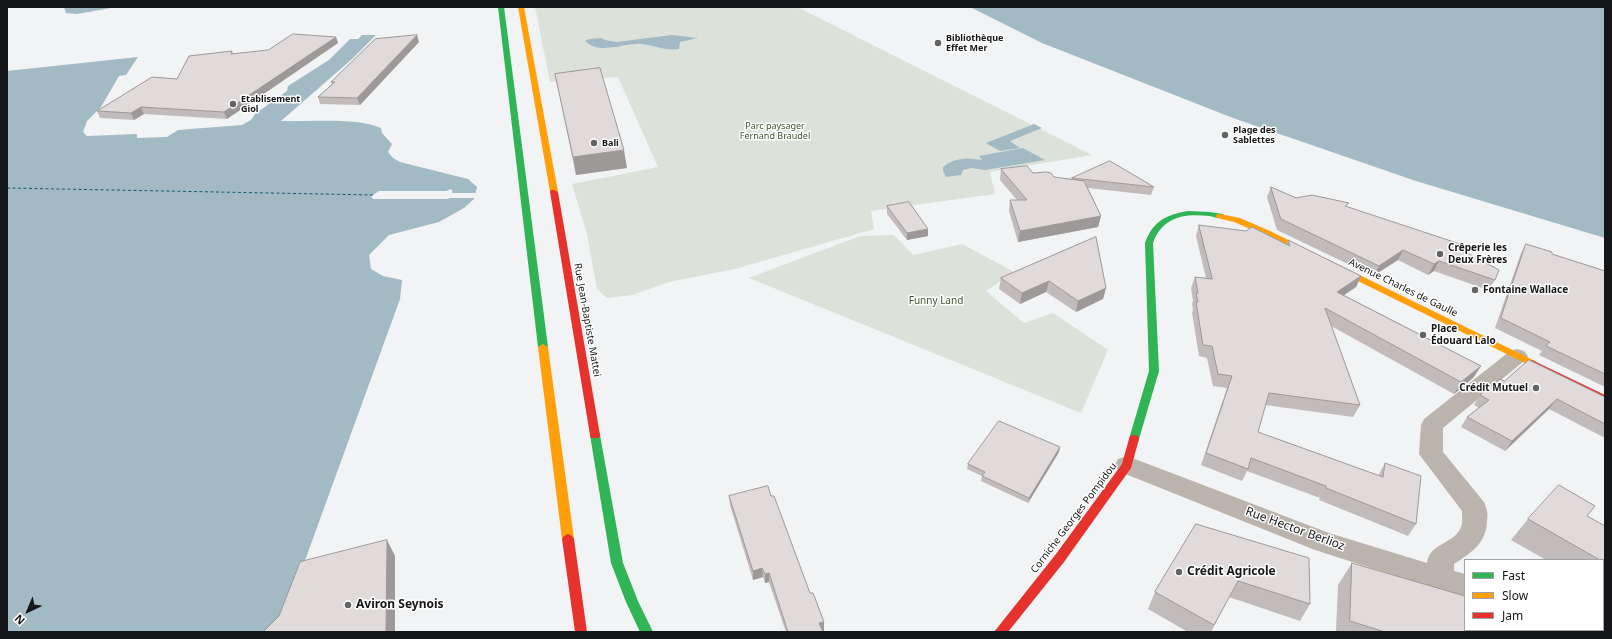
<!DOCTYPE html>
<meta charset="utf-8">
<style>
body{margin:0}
#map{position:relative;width:1612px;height:639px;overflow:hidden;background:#f1f3f5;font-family:"Noto Sans",sans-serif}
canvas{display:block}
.frame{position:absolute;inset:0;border:8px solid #151618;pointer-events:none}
.legend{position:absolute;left:1464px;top:559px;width:140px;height:72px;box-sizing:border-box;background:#fff;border:1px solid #a1a2a3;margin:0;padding:5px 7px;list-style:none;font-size:12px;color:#151618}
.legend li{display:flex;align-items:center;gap:8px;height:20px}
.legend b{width:20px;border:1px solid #a1a2a3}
.north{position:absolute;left:8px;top:591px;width:40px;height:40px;-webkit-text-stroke:3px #fff;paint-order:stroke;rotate:224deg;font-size:11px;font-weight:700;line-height:16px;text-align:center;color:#151618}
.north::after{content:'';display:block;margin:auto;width:14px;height:18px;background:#151618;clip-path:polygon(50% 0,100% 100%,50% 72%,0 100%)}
</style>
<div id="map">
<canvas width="1612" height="639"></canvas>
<div class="frame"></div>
<ul class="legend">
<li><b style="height:5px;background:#30b455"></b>Fast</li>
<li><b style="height:5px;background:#ff9f0a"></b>Slow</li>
<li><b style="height:5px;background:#e5322d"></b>Jam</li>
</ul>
<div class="north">N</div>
</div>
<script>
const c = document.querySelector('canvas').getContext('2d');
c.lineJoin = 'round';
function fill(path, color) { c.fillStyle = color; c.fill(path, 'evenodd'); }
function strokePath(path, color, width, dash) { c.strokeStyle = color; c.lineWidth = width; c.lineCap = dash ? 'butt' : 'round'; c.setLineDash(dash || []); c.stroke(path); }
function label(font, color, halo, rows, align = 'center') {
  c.font = font + ' "Noto Sans",sans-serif'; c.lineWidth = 3; c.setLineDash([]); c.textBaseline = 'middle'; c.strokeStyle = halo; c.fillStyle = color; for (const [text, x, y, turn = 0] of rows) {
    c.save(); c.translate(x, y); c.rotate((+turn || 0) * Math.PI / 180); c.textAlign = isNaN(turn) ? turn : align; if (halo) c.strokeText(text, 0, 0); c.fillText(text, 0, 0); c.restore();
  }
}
fill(new Path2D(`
 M 535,7 L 797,7 L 1092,155 L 990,172 L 995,194 L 871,211 L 874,229 L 735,269 L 669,282 L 632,295 L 607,298 L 597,289 L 587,234 L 572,184 L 658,167 L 618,77 L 550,82 Z
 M 894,235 L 913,255 L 962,244 L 1014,272 L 986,291 L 1024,323 L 1053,313 L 1108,350 L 1081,413 L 749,278 L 860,236 Z`), '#dce2da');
fill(new Path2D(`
 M 64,7 L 117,7 L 77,14 L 66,13 Z
 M 970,7 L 1605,7 L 1605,238 L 1416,181 L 1233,118 L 1042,43 Z
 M 362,35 L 376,35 L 352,59 L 281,121 C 309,122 356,117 381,128 L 382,133 L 392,144 L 388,152 L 393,158 L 400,162 L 468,179 L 477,187 L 474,199 L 464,208 L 439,222 L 389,235 L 369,255 L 371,269 L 383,276 L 402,280 L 400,299 L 279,632 L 7,632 L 7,71 L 138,57 L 126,75 L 119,76 L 101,107 L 87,121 L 83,132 L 87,136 L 137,134 L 137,138 L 167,137 L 178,130 L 242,125 L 251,120 L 255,114 L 287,91 L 288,86 L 329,60 L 350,39 L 358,39 Z
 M 672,35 L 698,38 L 680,42 L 679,49 C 666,51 656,46 643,44 C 625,42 600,56 585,41 L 589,39 L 601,38 L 605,40 L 616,42 Z
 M 1034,124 L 1042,128 L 1010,141 L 1020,148 L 1000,151 L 986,143 Z
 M 1023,148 L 1045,160 L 985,170 L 971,168 L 963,170 L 961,175 L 946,177 L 943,171 L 943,167 C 955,157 967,158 982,160 L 979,156 Z`), '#a1bac4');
fill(new Path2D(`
 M 451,189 L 452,190 L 452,193 L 478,193 L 476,198 L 449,198 L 448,199 L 373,199 L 371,196 L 379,191 L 446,191 Z`), '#f1f3f5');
strokePath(new Path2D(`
 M 7,188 L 375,195`), '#175a6f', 1, [3, 2.5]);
fill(new Path2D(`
 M 1517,349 L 1524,351 L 1528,356 L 1524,361 L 1443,428 L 1443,452 L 1484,502 C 1487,509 1488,513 1487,520 C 1487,543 1471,553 1454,564 L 1454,571 L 1465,574 L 1465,598 L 1315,550 L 1118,471 L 1115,465 L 1118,459 L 1127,456 L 1329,533 L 1427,563 C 1429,543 1455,544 1461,527 C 1463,523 1462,516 1462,511 L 1419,454 L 1421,425 L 1424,419 L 1510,351 Z
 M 1557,630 L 1588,630 L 1589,632 L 1558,632 Z`), '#bbb4ad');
fill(new Path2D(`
 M 498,7 L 504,7 L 548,347 L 543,350 L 538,347 Z
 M 1188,211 L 1210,212 L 1223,214 L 1224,216 C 1220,220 1215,217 1209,216 C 1184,213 1162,217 1153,243 L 1159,371 L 1139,439 L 1138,442 L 1134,443 L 1130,442 L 1129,439 L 1149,371 L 1145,243 C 1153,221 1166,215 1188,211 Z
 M 595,431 L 599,432 L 600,435 L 623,563 L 638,601 L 653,632 L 640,632 L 626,602 L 611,563 L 590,435 L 591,432 Z`), '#30b455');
fill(new Path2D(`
 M 518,7 L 524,7 L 558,192 L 554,194 L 550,192 Z
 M 1217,214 L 1220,214 L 1240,218 L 1270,231 L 1535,361 L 1537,363 L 1535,365 L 1529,365 L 1264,235 L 1234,222 L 1217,218 L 1216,216 Z
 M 543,344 L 548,347 L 574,539 L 572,542 L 568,544 L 564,542 L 562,539 L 538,347 Z`), '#ff9f0a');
fill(new Path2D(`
 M 551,190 L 554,190 L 558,192 L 600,435 L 599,438 L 591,438 L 590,435 L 550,192 Z
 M 1532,360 L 1605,395 L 1605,402 L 1529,365 L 1527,363 Z
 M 1134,435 L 1138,436 L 1139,439 L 1131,468 L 1064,562 L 1008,632 L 994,632 L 1056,554 L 1122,464 L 1129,439 L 1130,436 Z
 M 568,534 L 572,536 L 574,539 L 587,632 L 575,632 L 562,539 L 564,536 Z`), '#e5322d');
fill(new Path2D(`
 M 336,37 L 338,43 L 227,119 L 144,114 L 134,120 L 100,118 L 97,111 L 177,79 L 232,51 L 233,54 L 268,50 Z
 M 419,42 L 360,105 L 320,104 L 318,97 L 332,84 L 331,82 Z
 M 555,74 L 627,168 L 576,175 Z
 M 1001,169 L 1033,173 L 1054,177 L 1072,179 L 1072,178 L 1154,187 L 1151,195 L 1088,188 L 1101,216 L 1098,227 L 1018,242 L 1009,211 L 1010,200 L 1017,200 L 1000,180 Z
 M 1271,187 L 1296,198 L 1458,248 L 1495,280 L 1488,290 L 1434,271 L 1428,275 L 1398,260 L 1373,276 L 1277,230 L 1267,197 Z
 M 887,206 L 928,229 L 928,236 L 907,240 L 887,214 Z
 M 1199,225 L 1287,244 L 1288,240 L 1361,276 L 1356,287 L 1344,295 L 1481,366 L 1473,378 L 1454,394 L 1331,326 L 1360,405 L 1353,417 L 1265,405 L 1258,432 L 1378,476 L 1385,463 L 1416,524 L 1408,536 L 1319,500 L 1320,498 L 1247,471 L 1242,481 L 1201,465 L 1227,388 L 1213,386 L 1207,358 L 1199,356 L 1192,313 L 1193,310 L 1192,304 L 1193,301 L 1191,288 L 1195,277 L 1206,278 L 1196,236 Z
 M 1096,237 L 1106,288 L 1103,299 L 1076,312 L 1046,292 L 1020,304 L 999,289 L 1001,278 Z
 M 1526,244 L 1552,254 L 1605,271 L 1605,387 L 1539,355 L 1542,351 L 1495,328 L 1521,253 Z
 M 1504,381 L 1605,397 L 1605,438 L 1549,409 L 1505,451 L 1461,427 L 1467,417 L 1479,408 L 1474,405 L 1480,395 Z
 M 1059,452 L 1028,503 L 981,481 L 982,476 L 967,469 L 968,464 Z
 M 729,496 L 771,496 L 810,593 L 824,622 L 824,631 L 822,631 L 823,632 L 786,632 L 769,582 L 765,583 L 763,577 L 753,580 L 730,505 Z
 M 1587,516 L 1605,526 L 1605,594 L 1603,593 L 1603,560 L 1546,560 L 1511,540 L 1528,519 Z
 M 1196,524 L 1310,604 L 1300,621 L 1229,597 L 1211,632 L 1188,632 L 1148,609 L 1155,592 Z
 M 1352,563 L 1542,632 L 1336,632 L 1338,585 Z`), '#c2bbbb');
fill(new Path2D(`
 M 417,35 L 419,42 L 360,105 L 357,98 Z
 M 336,37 L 338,43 L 227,119 L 224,112 Z
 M 141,107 L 144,114 L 134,120 L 131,113 Z
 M 624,150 L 627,168 L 576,175 L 573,157 Z
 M 1101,216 L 1098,227 L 1018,242 L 1020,231 Z
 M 928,229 L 928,236 L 907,240 L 907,233 Z
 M 1403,250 L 1398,260 L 1373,276 L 1379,266 Z
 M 1439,261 L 1434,271 L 1428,275 L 1434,264 Z
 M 1361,276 L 1356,287 L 1332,303 L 1337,292 Z
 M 1049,281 L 1046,292 L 1020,304 L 1022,293 Z
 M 1106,288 L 1103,299 L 1076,312 L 1078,301 Z
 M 1481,366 L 1473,378 L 1454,394 L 1461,382 Z
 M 1557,399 L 1549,409 L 1505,451 L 1512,441 Z
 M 1060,447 L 1059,452 L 1028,503 L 1029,498 Z
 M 387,540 L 395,556 L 395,632 L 386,632 Z
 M 762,568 L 763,577 L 753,580 L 753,571 Z
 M 769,573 L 769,582 L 765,583 L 765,574 Z
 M 824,622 L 824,631 L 819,632 L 819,623 Z`), '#9e9999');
const building = new Path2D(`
 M 293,34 L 336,37 L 224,112 L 141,107 L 131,113 L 97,111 L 152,77 L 177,79 L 189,56 L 232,51 L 231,54 L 268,50 Z
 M 417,35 L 357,98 L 318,97 L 335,82 L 331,82 L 375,39 Z
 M 600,68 L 624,150 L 573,157 L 555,74 Z
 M 1110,161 L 1154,187 L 1072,178 Z
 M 1027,166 L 1033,173 L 1046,172 L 1051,173 L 1054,177 L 1084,181 L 1101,216 L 1020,231 L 1010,200 L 1027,200 L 1001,169 Z
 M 1271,187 L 1296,198 L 1312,195 L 1349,203 L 1345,206 L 1460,244 L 1458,248 L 1499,270 L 1495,280 L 1439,261 L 1434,264 L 1403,250 L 1379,266 L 1281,219 Z
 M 909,202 L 928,229 L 907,233 L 887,206 Z
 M 1199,225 L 1246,231 L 1252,227 L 1290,246 L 1288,240 L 1361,276 L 1337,292 L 1481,366 L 1461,382 L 1325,308 L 1360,405 L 1269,393 L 1258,432 L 1383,477 L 1385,463 L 1421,476 L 1416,524 L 1326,488 L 1326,486 L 1251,458 L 1248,469 L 1206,453 L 1232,376 L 1218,374 L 1212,346 L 1203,345 L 1196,302 L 1198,302 L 1196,293 L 1198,293 L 1195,277 L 1212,279 Z
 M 1096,237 L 1106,288 L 1078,301 L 1049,281 L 1022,293 L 1001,278 Z
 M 1526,244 L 1552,252 L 1552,254 L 1605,271 L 1605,374 L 1546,346 L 1550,342 L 1501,318 Z
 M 1529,360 L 1605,397 L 1605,424 L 1557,399 L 1512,441 L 1467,417 L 1489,400 L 1480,395 L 1500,379 L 1504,381 Z
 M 999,421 L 1060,447 L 1029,498 L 982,476 L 985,472 L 968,464 Z
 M 1559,485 L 1595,506 L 1587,516 L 1605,526 L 1605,563 L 1603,562 L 1603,560 L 1600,560 L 1528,519 Z
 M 768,486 L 771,496 L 774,496 L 810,593 L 813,593 L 824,622 L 819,623 L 823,632 L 788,632 L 769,573 L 765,574 L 762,568 L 753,571 L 729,496 Z
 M 1196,524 L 1309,558 L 1310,604 L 1238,581 L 1214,625 L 1155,592 Z
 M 387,540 L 386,632 L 263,632 L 279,616 L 300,562 Z
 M 1352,563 L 1465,596 L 1465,630 L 1541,630 L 1542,632 L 1385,632 L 1350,621 Z`);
fill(building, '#e1dada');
strokePath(building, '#9e9999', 1);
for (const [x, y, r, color] of [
 [938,43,4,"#626365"],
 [233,104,4,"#626365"],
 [1225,135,4,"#626365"],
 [594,143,4,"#626365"],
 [1440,254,4,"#626365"],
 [1475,290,4,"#626365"],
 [1423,335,4,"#626365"],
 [1536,388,4,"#626365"],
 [1179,572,4,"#626365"],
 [348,605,4,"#626365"]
]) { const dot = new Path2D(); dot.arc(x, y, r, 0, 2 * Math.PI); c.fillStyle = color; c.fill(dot); strokePath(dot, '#fff', 1.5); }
label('bold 9px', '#151618', '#fff', [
 ["Bibliothèque",946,38],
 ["Effet Mer",946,48],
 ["Etablisement",241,99],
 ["Giol",241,109],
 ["Plage des",1233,130],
 ["Sablettes",1233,140],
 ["Bali",602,143]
], 'left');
label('9px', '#3d562c', '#fff', [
 ["Parc paysager",775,126],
 ["Fernand Braudel",775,136]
]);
label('bold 10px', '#151618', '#fff', [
 ["Crêperie les",1448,248],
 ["Deux Frères",1448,260],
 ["Fontaine Wallace",1483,290],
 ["Place",1431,329],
 ["Édouard Lalo",1431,341],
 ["Crédit Mutuel",1528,388,"right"]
], 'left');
label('10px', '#151618', '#fff', [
 ["Avenue Charles de Gaulle",1403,288,26],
 ["Rue Jean-Baptiste Mattei",587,320,80],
 ["Corniche Georges Pompidou",1074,518,-53]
]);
label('10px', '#3d562c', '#fff', [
 ["Funny Land",936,301]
]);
label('12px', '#151618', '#fff', [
 ["Rue Hector Berlioz",1295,529,20]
]);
label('bold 12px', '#151618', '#fff', [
 ["Crédit Agricole",1187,572],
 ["Aviron Seynois",356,605]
], 'left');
</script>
